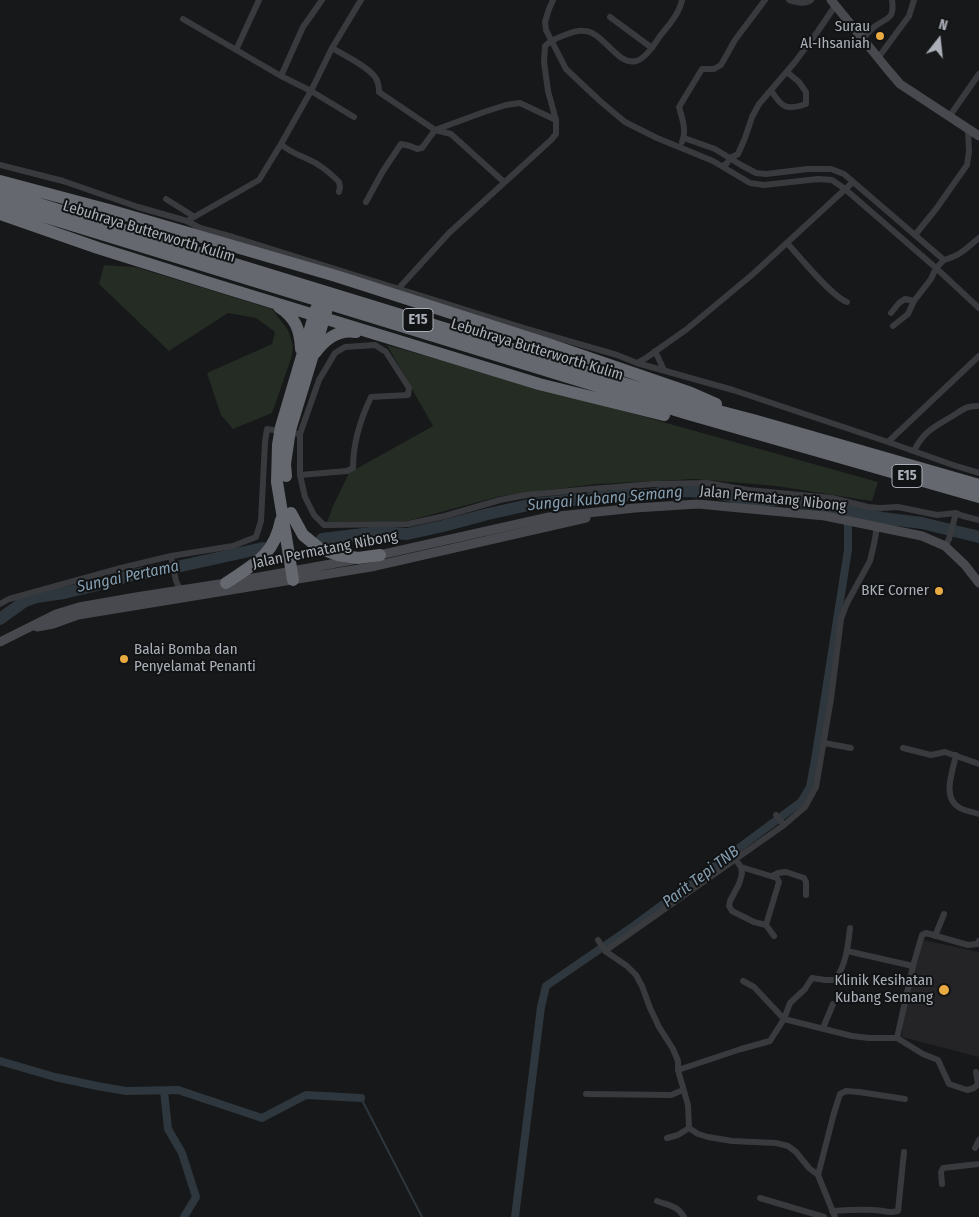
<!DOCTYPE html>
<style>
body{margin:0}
#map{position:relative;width:979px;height:1217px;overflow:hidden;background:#171819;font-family:"Fira Sans Condensed",sans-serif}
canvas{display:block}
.north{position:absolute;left:914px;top:15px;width:50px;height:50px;-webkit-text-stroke:4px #121314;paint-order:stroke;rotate:16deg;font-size:14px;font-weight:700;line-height:20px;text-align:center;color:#aaafb8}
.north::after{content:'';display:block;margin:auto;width:18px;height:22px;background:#aaafb8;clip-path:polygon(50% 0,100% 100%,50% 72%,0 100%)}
</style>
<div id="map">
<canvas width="979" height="1217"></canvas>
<div class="north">N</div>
</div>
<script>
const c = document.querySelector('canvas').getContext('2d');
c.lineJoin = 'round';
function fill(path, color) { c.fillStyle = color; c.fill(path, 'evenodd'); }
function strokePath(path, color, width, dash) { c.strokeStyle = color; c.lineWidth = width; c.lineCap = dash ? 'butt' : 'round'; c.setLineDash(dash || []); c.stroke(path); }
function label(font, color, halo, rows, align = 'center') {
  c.font = font + ' "Fira Sans Condensed",sans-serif'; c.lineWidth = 4; c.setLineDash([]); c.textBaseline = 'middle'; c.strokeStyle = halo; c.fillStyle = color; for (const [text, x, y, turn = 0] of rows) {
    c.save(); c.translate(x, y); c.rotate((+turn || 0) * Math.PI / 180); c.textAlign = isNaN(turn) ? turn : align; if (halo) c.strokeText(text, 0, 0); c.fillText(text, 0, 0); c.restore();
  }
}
fill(new Path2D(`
 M 923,940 L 979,952 L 979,1057 L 902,1037 L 904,1010 Z`), '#242426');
fill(new Path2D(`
 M 104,265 L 135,267 L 272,309 L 288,330 L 293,345 L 292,356 L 272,413 L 233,429 L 221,415 L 207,373 L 272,344 L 275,332 L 256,318 L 228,313 L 169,351 L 99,284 Z
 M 387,345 L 878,482 L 872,501 L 776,486 L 695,479 L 597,484 L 501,496 L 407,521 L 327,522 L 333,506 L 349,473 L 433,426 Z`), '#242c24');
strokePath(new Path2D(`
 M 361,1098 L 422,1217`), '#2e373d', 2);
strokePath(new Path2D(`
 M 0,1061 L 55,1077 L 97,1086 L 126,1091 L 178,1090 L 262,1118 L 306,1095 L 361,1098
 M 164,1091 L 168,1129 L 182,1153 L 196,1197 L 184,1217
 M 515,1217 L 541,1007 L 546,986 L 635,925 L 801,802 L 810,787 L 815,760 L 848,550 L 848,510`), '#2e373d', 8);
strokePath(new Path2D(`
 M 322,539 L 380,532 L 407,534 L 443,526 L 488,514 L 533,504 L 623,495 L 650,495 L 666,492 L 688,491 L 716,493 L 747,500 L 786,500 L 813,504 L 882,518 L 922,523 L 979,537
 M 0,619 L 25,601 L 36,597 L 64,593 L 105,583 L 132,575 L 163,570 L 263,548`), '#2e373d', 12);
strokePath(new Path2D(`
 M 553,0 L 549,9 L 545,22 L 546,30 L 566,69 L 600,101 L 625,122 L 657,138 L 713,161 L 750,183 L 764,185 L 818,179 L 832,180 L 845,189 L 936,268 L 979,308
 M 789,0 C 796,2 804,5 811,0
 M 610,17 L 652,48
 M 183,19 L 281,76 L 311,91 L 354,117
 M 862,39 C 866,35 870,31 874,27 C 887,17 895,20 892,0
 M 332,48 C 344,55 367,66 375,77 C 378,81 379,86 379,92 L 435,130 L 451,134 L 504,182
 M 236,50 L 259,0
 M 878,58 L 909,16 L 914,0
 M 281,76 L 303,27 L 322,0
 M 771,90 C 781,107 786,111 806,104 L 806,92 L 799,82 L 787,72
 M 949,117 L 979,74
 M 684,138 L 715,149 L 741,165 L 756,173 L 766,174 L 808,169 L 831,169 L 844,174 L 944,260 C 963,254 965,249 979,238
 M 682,142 C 687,131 682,118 679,107 L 702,69 L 714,69 L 721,65 L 735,40 L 765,0
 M 281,144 C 292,155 308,157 320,166 C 327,170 333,176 339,182 L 340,187 L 339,192
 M 0,165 L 63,181 L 138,207 L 187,221 L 200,228 L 233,237 L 524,328 L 617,355 L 637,363 L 733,390 L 888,442 L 953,465 L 979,473
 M 723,166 L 727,163 L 730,158 L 738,154 L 745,138 L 752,117 L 759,104 L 795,62 L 818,31 L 835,6
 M 166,199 L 193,216
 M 366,202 L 383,171 L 401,144 L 410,146 L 417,149 L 422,148 L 435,130 L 484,112 L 506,105 L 520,103 L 556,120
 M 187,221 L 259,180 L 281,144 L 311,91 L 332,48 L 361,0
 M 915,235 L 936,209 L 967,165 L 969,152 L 968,129
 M 787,243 C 799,256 832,297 847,302
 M 399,288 L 449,233 L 551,140 L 556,134 L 556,120 L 548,91 L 544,62 L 545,46 C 551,40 557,38 565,35 C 570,33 578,30 584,31 C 603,31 617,66 636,61 C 645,59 655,44 660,36 C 669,25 679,14 682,0
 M 891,313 L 899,303 L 905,299 L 914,301 L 931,279 L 936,268 L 944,260
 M 893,326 L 908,314 L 914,301
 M 655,351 L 664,370
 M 637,363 L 646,358 L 687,329 L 753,274 L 853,182
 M 888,442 L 979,356
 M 914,451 C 923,432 934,427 951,417 C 961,411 966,405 979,406
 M 300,475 L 347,471 L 353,468 C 353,442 360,420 371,397 L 408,395 L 409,388 L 386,352 L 375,345 L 345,347 L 335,353 L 319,380 L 300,434 L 300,475 L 305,497 L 314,515 L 324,525 L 408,524 L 445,516 L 500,500 L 526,495 L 591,489 L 654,484 L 707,483 L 748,490 L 832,498 L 868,507 L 880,508 L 898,507 L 937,515 L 956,513 L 963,516 L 979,520
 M 945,546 L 949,539 L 956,513
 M 171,556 L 176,581 L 180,589
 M 0,604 L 9,599 L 121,568 L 171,556 L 233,546 L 256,537 L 261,521 L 265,442 L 267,429 L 300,434
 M 824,743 L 851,748
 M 903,748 L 931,755 L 945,752 L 979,764
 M 956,755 C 953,771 941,798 960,808 C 965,811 973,812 979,814
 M 776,815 L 784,825
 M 735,859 L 741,867 L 742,874 L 739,884 L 730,901 L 729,906 L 732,911 L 754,922 L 766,925 L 774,936
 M 741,867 L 777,878 L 779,882 L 766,925
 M 772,876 L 778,873 L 786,872 L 804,878 L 806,882 L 806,895
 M 935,936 L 944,914
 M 598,940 L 605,951 L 627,966 L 636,975 L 642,986 L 650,1008 L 659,1027 L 673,1049 L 678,1061 L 678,1070 L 688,1105 L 689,1128 L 698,1134 L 708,1137 L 732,1141 L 776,1143 L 788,1146 L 796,1152 L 809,1168 L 818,1175 L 835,1217
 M 605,951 L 784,825 L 805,807 L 816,787 L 831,699 L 841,619 L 847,603 L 870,561 L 874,544 L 877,527
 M 847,951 L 913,966
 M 743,981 L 754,987 L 784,1019 L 852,1036 L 869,1038 L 897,1038 L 923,1054 L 938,1060 L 949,1084 L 967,1090 L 974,1088 L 978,1084 L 976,1072
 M 823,1028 L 833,1004
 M 897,1038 L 913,966 L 922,935 L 926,933 L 968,945 L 977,944 L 979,941
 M 678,1070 L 741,1049 L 770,1041 L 784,1019 L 790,1003 L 805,989 L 812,978 L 825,980 L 835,980 C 846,966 848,945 850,928
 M 586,1094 L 671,1095 L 683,1090
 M 667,1138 L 678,1135 L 689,1128
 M 975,1148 L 979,1140
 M 818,1175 L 834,1113 L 840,1094 L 846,1091 L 859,1092 L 905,1099
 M 942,1184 L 941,1172 L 943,1168 L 979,1164
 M 760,1198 L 824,1217
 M 657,1201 C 668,1205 678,1206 684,1217
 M 832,1211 C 846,1210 860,1209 874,1210 C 882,1210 890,1214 898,1211 L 904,1152`), '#393a3e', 6);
strokePath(new Path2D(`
 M 831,0 L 888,70 L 900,84 L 979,136
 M 375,556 L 549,517 L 635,508 L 698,504 L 825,516 L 922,536 L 945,546 L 965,565 L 979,583
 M 37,627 L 53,624 L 78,615 L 371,567 L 586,518
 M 0,642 L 56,614 L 79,607 L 136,597 L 226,583 L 353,560`), '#47494e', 9);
strokePath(new Path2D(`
 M 0,181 L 109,210 L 336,276 L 551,345 L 691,393 L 716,404
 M 0,192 L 688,403 L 753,420 L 979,485
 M 0,203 L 685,413 L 979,497
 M 0,214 L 98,248 L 216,285 L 539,384 L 664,415
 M 279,307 C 296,318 300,330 301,349
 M 315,353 C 325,339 339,329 356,332
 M 286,476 L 285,464 L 290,430 L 326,312
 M 291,513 L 303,535 L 319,548 L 338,555 L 358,558 L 380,555
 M 293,580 L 277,482 L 278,445 L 281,427 L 316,309
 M 226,583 C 254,564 274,556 281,520`), '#65686f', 12);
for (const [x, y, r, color] of [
 [880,36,5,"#e8aa41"],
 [939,591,5,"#e8aa41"],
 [124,659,5,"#e8aa41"],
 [944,990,6,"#e8aa41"]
]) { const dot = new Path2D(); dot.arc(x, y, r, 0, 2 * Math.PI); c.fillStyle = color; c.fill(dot); strokePath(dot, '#121314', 2); }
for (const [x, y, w] of [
 [418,320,30],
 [907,476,30]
]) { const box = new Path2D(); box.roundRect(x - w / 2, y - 11.5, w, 23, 4); c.fillStyle = '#121314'; c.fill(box); strokePath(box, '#aaafb8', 1); }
label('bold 14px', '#aaafb8', null, [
 ["E15",418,320],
 ["E15",907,476]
]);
label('15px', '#aaafb8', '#121314', [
 ["Surau",870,27],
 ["Al-Ihsaniah",870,44],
 ["BKE Corner",929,591],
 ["Balai Bomba dan",134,650,"left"],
 ["Penyelamat Penanti",134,667,"left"],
 ["Klinik Kesihatan",933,981],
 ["Kubang Semang",933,998]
], 'right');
label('15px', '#aaafb8', '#121314', [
 ["Lebuhraya Butterworth Kulim",149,232,17],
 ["Lebuhraya Butterworth Kulim",537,350,17],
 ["Jalan Permatang Nibong",773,499,6],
 ["Jalan Permatang Nibong",325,550,-11]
]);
label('italic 16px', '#849eb1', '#121314', [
 ["Sungai Kubang Semang",605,499,-5],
 ["Sungai Pertama",128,577,-12],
 ["Parit Tepi TNB",701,877,-37]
]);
</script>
